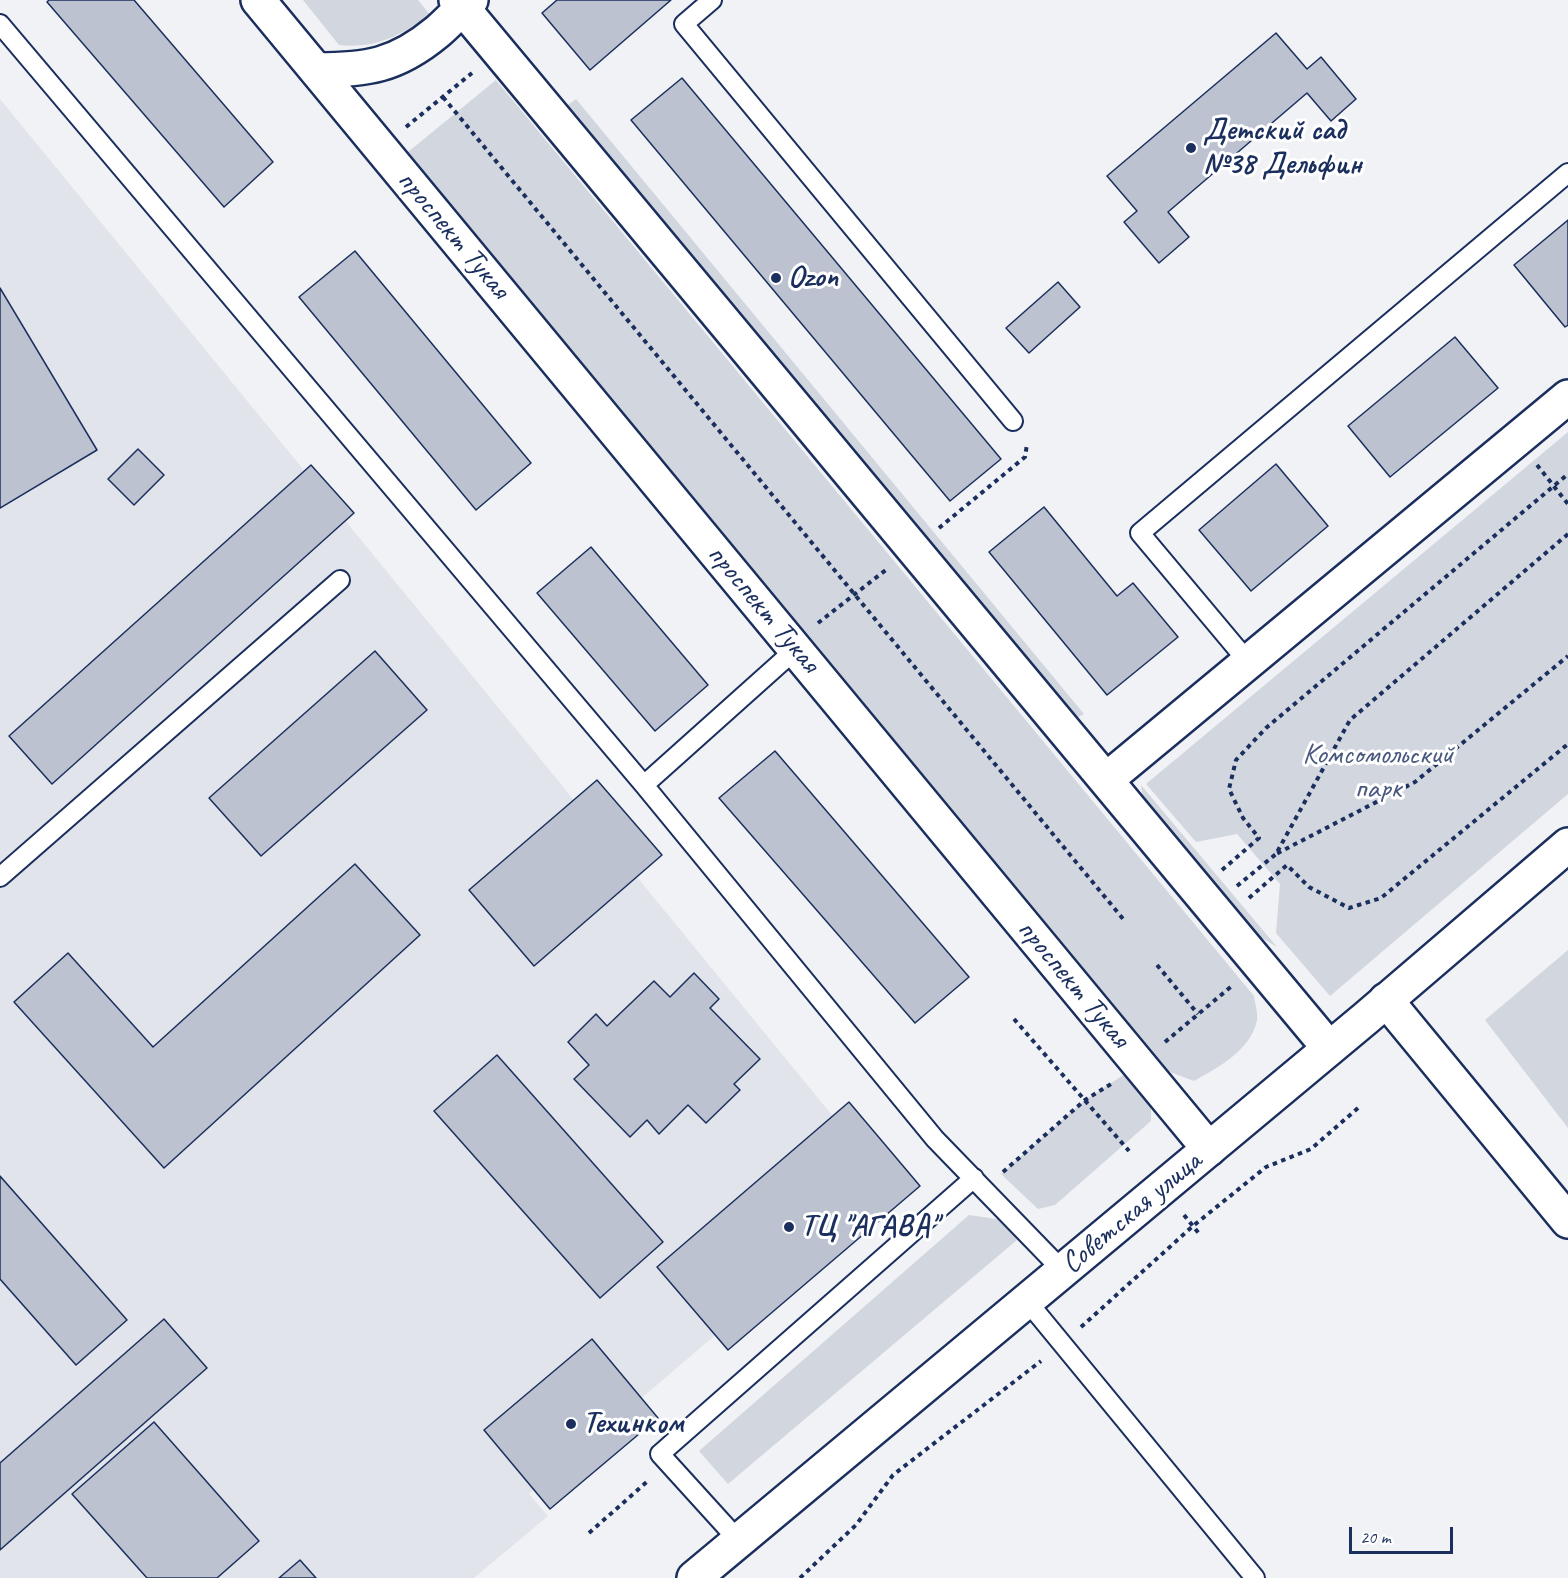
<!DOCTYPE html>
<meta charset="utf-8">
<style>
body{margin:0}
#map{position:relative;width:1568px;height:1578px;overflow:hidden;background:#f1f2f5;font-family:Caveat,sans-serif}
canvas{display:block}
.scale{position:absolute;left:1349px;top:1527px;width:104px;height:27px;box-sizing:border-box;border:3px solid #1b2f5e;border-top:0;padding-left:8px;font-size:18px;line-height:21px;white-space:nowrap;color:#1b2f5e;-webkit-text-stroke:4px #fff;paint-order:stroke}
</style>
<div id="map">
<canvas width="1568" height="1578"></canvas>
<div class="scale">20 m</div>
</div>
<script>
const c = document.querySelector('canvas').getContext('2d');
c.lineJoin = 'round';
function fill(path, color) { c.fillStyle = color; c.fill(path, 'evenodd'); }
function strokePath(path, color, width, dash) { c.strokeStyle = color; c.lineWidth = width; c.lineCap = dash ? 'butt' : 'round'; c.setLineDash(dash || []); c.stroke(path); }
function label(font, color, halo, rows, align = 'center') {
  c.font = font + ' Caveat,sans-serif'; c.lineWidth = 6; c.setLineDash([]); c.textBaseline = 'middle'; c.strokeStyle = halo; c.fillStyle = color; for (const [text, x, y, turn = 0] of rows) {
    c.save(); c.translate(x, y); c.rotate((+turn || 0) * Math.PI / 180); c.textAlign = isNaN(turn) ? turn : align; if (halo) c.strokeText(text, 0, 0); c.fillText(text, 0, 0); c.restore();
  }
}
fill(new Path2D(`
 M 0,99 L 890,1186 L 529,1494 L 548,1516 L 474,1578 L 0,1578 Z`), '#e1e4ea');
fill(new Path2D(`
 M 303,0 L 418,0 L 431,16 C 398,35 378,49 339,45 Z
 M 496,80 L 1254,996 C 1255,1004 1258,1013 1257,1020 C 1251,1050 1219,1067 1194,1081 L 1170,1072 L 408,152 Z
 M 576,99 L 1084,714 L 1069,722 L 564,108 Z
 M 1568,432 L 1568,794 L 1330,996 L 1276,933 L 1280,884 L 1237,834 L 1196,842 L 1146,784 Z
 M 1141,785 L 1277,947 L 1239,924 L 1145,813 Z
 M 1568,950 L 1568,1128 L 1485,1020 Z
 M 1128,1072 L 1151,1104 L 1151,1121 L 1055,1205 L 1038,1209 L 1001,1174 L 1085,1100 Z
 M 969,1215 L 1003,1220 L 1017,1240 L 728,1484 L 699,1451 Z`), '#d2d6df');
const building = new Path2D(`
 M 49,0 L 134,0 L 273,162 L 224,207 L 47,2 Z
 M 557,0 L 671,0 L 590,70 L 542,13 Z
 M 1276,33 L 1307,69 L 1321,57 L 1356,99 L 1331,121 L 1307,93 L 1168,212 L 1189,237 L 1159,263 L 1124,222 L 1137,211 L 1107,176 Z
 M 682,78 L 1001,459 L 950,501 L 631,120 Z
 M 1568,220 L 1568,325 L 1565,327 L 1514,265 Z
 M 355,251 L 531,463 L 476,510 L 299,297 Z
 M 1058,282 L 1080,307 L 1029,353 L 1006,328 Z
 M 0,288 L 97,450 L 0,508 Z
 M 1455,337 L 1498,388 L 1390,477 L 1348,426 Z
 M 138,449 L 164,475 L 134,505 L 108,479 Z
 M 1276,464 L 1328,526 L 1251,591 L 1199,530 Z
 M 311,465 L 354,513 L 52,784 L 9,736 Z
 M 1044,507 L 1117,596 L 1133,583 L 1178,637 L 1107,695 L 989,552 Z
 M 591,547 L 708,685 L 655,731 L 537,593 Z
 M 375,651 L 427,710 L 261,856 L 209,798 Z
 M 775,751 L 969,977 L 915,1023 L 719,798 Z
 M 597,780 L 662,855 L 534,966 L 469,890 Z
 M 355,864 L 420,935 L 164,1168 L 14,1002 L 68,953 L 153,1047 Z
 M 694,973 L 719,999 L 710,1008 L 760,1059 L 734,1084 L 740,1090 L 706,1123 L 688,1105 L 659,1134 L 647,1120 L 630,1137 L 574,1079 L 589,1065 L 568,1042 L 596,1014 L 607,1026 L 654,981 L 670,997 Z
 M 497,1055 L 663,1242 L 600,1298 L 434,1111 Z
 M 849,1102 L 920,1186 L 728,1350 L 657,1267 Z
 M 0,1176 L 127,1320 L 76,1365 L 0,1279 Z
 M 164,1319 L 207,1368 L 0,1550 L 0,1463 Z
 M 592,1339 L 658,1418 L 550,1509 L 484,1430 Z
 M 154,1422 L 259,1541 L 217,1578 L 147,1578 L 72,1494 Z
 M 300,1560 L 316,1578 L 279,1578 Z`);
fill(building, '#bcc2d0');
strokePath(building, '#1b2f5e', 1.5);
const lane = new Path2D(`
 M 712,0 L 684,24 L 1013,421
 M 0,24 L 644,785 L 935,1139 L 1063,1271
 M 1249,663 L 1140,533 L 1568,173
 M 644,785 L 796,649
 M 0,877 L 340,580
 M 1027,1301 L 1255,1578
 M 739,1541 L 660,1454 L 974,1178`);
const street = new Path2D(`
 M 1386,1000 L 1568,1221`);
const secondary = new Path2D(`
 M 258,0 L 1209,1149
 M 456,0 L 1329,1048
 M 316,70 C 367,70 396,66 437,32 C 449,22 459,10 471,0
 M 1106,780 L 1568,397`);
const primary = new Path2D(`
 M 694,1578 L 1366,1018 L 1568,845`);
strokePath(lane, '#1b2f5e', 22);
strokePath(street, '#1b2f5e', 38);
strokePath(secondary, '#1b2f5e', 38);
strokePath(primary, '#1b2f5e', 38);
strokePath(new Path2D(`
 M 443,97 L 1124,920
 M 406,127 L 472,73
 M 1537,465 L 1568,504
 M 939,528 L 1025,457 L 1027,444
 M 1568,534 L 1350,720 L 1276,854 L 1415,782 L 1568,656
 M 818,623 L 887,569
 M 1222,870 L 1259,838 L 1243,818 L 1229,789 L 1236,760 L 1266,728 L 1568,474
 M 1237,886 L 1276,854
 M 1249,898 L 1287,865 L 1309,887 L 1349,908 L 1381,898 L 1568,744
 M 1157,965 L 1198,1014
 M 1014,1019 L 1129,1151
 M 1165,1042 L 1233,985
 M 1003,1172 L 1085,1100 L 1111,1084
 M 1184,1215 L 1201,1236
 M 1081,1327 L 1193,1226 L 1266,1167 L 1311,1149 L 1358,1108
 M 589,1533 L 649,1480
 M 800,1578 L 856,1525 L 893,1475 L 1041,1361`), '#1b2f5e', 4, [4.5, 4.5]);
strokePath(lane, '#fff', 18);
strokePath(street, '#fff', 33);
strokePath(secondary, '#fff', 33);
strokePath(primary, '#fff', 33);
for (const [x, y, r, color] of [
 [1191,148,6,"#1b2f5e"],
 [776,278,6,"#1b2f5e"],
 [789,1227,6,"#1b2f5e"],
 [571,1424,6,"#1b2f5e"]
]) { const dot = new Path2D(); dot.arc(x, y, r, 0, 2 * Math.PI); c.fillStyle = color; c.fill(dot); strokePath(dot, '#fff', 2); }
label('bold 30px', '#1b2f5e', '#fff', [
 ["Детский сад",1203,131],
 ["№38 Дельфин",1203,165],
 ["Ozon",788,278],
 ["ТЦ \"АГАВА\"",801,1227],
 ["Техинком",583,1424]
], 'left');
label('30px', '#1b2f5e', '#fff', [
 ["проспект Тукая",453,235,50],
 ["проспект Тукая",763,609,50],
 ["проспект Тукая",1073,984,50],
 ["Советская улица",1132,1213,-40]
]);
label('30px', '#49597e', '#fff', [
 ["Комсомольский",1378,755],
 ["парк",1378,789]
]);
</script>
